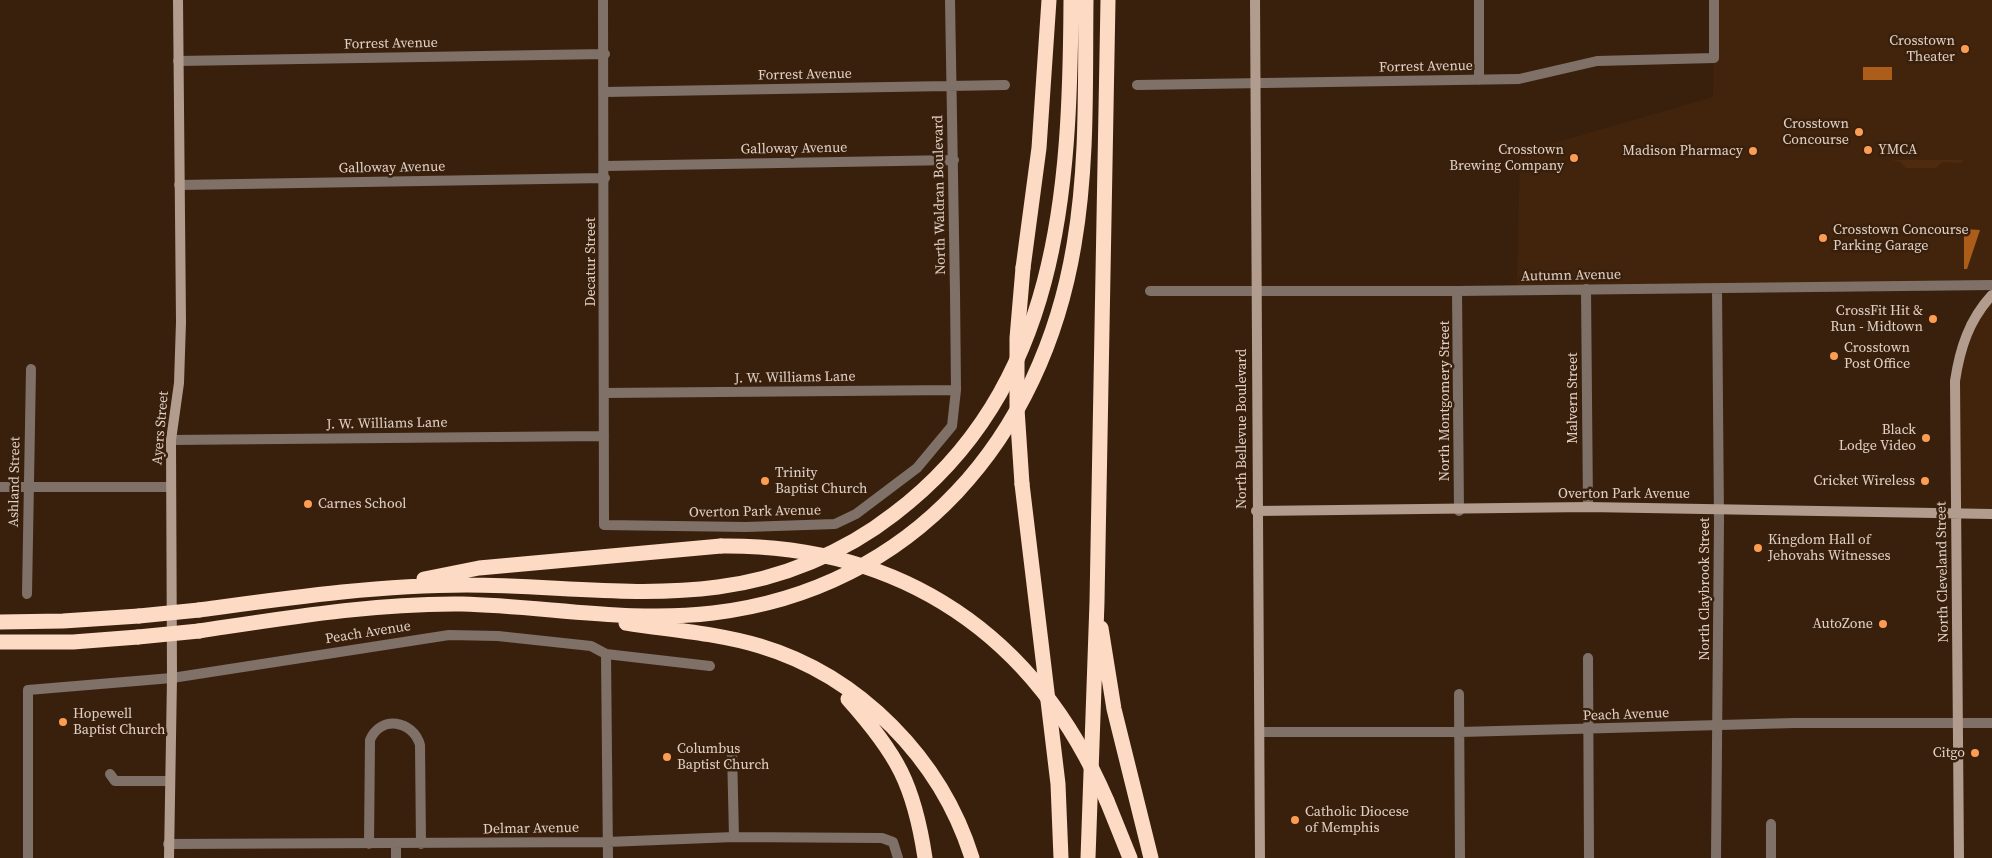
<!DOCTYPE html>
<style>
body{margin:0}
canvas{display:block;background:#39200d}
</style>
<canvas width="1992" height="858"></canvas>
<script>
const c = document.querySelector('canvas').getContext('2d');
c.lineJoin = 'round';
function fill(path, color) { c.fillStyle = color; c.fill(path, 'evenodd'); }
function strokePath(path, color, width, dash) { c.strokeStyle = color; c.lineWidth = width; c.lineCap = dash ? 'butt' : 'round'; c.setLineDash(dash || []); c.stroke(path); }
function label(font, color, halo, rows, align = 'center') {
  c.font = font + ' "Source Serif 4",serif'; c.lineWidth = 5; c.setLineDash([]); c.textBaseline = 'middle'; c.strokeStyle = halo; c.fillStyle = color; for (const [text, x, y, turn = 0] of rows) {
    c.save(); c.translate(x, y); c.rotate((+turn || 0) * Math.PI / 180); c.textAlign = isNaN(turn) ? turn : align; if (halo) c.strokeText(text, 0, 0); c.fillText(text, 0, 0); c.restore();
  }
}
fill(new Path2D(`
 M 1714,0 L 1992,0 L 1992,285 L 1517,290 L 1520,153 L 1713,97 Z
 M 1992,295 L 1992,514 L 1956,513 L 1960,351 Z`), '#42240c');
fill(new Path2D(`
 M 1892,160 L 1962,160 L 1962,163 L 1942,162 L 1936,168 L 1906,168 L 1900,162 Z`), '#4e2b0e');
fill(new Path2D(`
 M 1863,67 L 1892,67 L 1892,80 L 1863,80 Z
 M 1964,229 L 1980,230 L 1967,269 L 1964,269 Z`), '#ab5d19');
strokePath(new Path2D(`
 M 603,0 L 604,525 L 746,527 L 835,524 L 856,514 L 917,468 L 952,426 L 956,390 L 955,292 L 950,0
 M 1479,0 L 1479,80
 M 178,61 L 605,54
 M 1137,85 L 1519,79 L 1597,61 L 1714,58 L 1714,0
 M 605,92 L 1005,85
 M 605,166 L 954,160
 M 179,185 L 605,178
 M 1586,289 L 1588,507
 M 1150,291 L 1457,291 L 1992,285
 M 1457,291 L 1459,511
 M 604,393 L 956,390
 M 171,440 L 604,436
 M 0,487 L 171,487
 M 27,594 L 31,369
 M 606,654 L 608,858
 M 1588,658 L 1589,858
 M 1459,694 L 1460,858
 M 1260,732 L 1460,732 L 1794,723 L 1992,723
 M 732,751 L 734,837
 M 110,774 L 115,781 L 170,781
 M 168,844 L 607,842 L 734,837 L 882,838 L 893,842 L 898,858
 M 369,844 L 370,740 C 380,715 413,720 420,745 L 421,844
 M 28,858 L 28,690 L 172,678 L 449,635 L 498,636 L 591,646 L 606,654 L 710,666
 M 396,858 L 396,844
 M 1716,858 L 1719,520 L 1717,289
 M 1771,858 L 1771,824`), '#7f7168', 10);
strokePath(new Path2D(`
 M 1255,0 L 1260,858
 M 1256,511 L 1588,507 L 1992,514
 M 169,858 L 172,678 L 171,440 L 179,383 L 181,322 L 178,0
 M 1959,858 L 1955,381 C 1960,348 1969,320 1992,295`), '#b19c8d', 10);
strokePath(new Path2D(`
 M 1023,268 L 1039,148 L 1049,0
 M 1022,484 L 1058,784 L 1061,858
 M 424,579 L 479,568 L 721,546
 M 199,610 C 288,598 377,585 467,585 C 552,585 634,598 718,587 C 781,579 844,553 894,514 C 1060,388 1070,191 1071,0
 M 0,622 L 63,621 L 139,616
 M 626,623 C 670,630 717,633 760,646 C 860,676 941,759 972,858
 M 1101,628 L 1114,709 L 1151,858
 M 199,631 C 286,618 373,603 462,604 C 545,606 630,623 713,613 C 914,589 1042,437 1074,245 C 1088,164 1085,81 1086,0
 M 0,642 L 73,642 L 138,637
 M 848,699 C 897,754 914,784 925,858
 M 1107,801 L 1130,858
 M 1088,858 L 1097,602 L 1108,0`), '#fcdac3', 15);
strokePath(new Path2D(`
 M 1022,484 L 1017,409 L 1017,338 L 1023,268
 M 721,546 C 902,544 1036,635 1107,801
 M 139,616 L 199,610
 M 138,637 L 199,631`), '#fcdac3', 15);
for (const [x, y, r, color] of [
 [1965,49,5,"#fc9d54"],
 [1859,132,5,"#fc9d54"],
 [1868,150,5,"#fc9d54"],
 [1753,151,5,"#fc9d54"],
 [1574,158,5,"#fc9d54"],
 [1823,238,5,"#fc9d54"],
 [1933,319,5,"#fc9d54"],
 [1834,356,5,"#fc9d54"],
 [1926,438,5,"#fc9d54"],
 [765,481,5,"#fc9d54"],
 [1925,481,5,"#fc9d54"],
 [308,504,5,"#fc9d54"],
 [1758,548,5,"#fc9d54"],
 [1883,624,5,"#fc9d54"],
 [63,722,5,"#fc9d54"],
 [1975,753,5,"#fc9d54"],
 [667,757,5,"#fc9d54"],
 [1295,820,5,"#fc9d54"]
]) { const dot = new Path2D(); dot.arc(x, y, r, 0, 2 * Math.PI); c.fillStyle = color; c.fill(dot); strokePath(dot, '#39200d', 2); }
label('14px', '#e1d1c5', '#39200d', [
 ["Crosstown",1955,41],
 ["Theater",1955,57],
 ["Crosstown",1849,124],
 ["Concourse",1849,140],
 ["Crosstown",1564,150],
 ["Brewing Company",1564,166],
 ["YMCA",1878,150,"left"],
 ["Madison Pharmacy",1743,151],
 ["Crosstown Concourse",1833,230,"left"],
 ["Parking Garage",1833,246,"left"],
 ["CrossFit Hit &",1923,311],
 ["Run - Midtown",1923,327],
 ["Crosstown",1844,348,"left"],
 ["Post Office",1844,364,"left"],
 ["Black",1916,430],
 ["Lodge Video",1916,446],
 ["Trinity",775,473,"left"],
 ["Baptist Church",775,489,"left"],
 ["Cricket Wireless",1915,481],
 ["Carnes School",318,504,"left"],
 ["Kingdom Hall of",1768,540,"left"],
 ["Jehovahs Witnesses",1768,556,"left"],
 ["AutoZone",1873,624],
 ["Hopewell",73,714,"left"],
 ["Baptist Church",73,730,"left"],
 ["Columbus",677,749,"left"],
 ["Baptist Church",677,765,"left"],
 ["Citgo",1965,753],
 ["Catholic Diocese",1305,812,"left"],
 ["of Memphis",1305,828,"left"]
], 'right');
label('14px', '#e1d1c5', '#39200d', [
 ["Forrest Avenue",391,44,-1],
 ["Forrest Avenue",1426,67,-1],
 ["Forrest Avenue",805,75,-1],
 ["Galloway Avenue",794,149,-1],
 ["Galloway Avenue",392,168,-1],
 ["North Waldran Boulevard",940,195,-91],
 ["Decatur Street",591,262,-90],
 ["Autumn Avenue",1571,276,-1],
 ["J. W. Williams Lane",795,378,-1],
 ["Malvern Street",1573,398,-90],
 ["North Montgomery Street",1445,401,-90],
 ["J. W. Williams Lane",387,424,-1],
 ["Ayers Street",161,428,-85],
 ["North Bellevue Boulevard",1242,429,-90],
 ["Ashland Street",15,482,-89],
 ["Overton Park Avenue",1624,494],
 ["Overton Park Avenue",755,512,-1],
 ["North Cleveland Street",1943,572,-91],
 ["North Claybrook Street",1705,589,-90],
 ["Peach Avenue",368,633,-9],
 ["Peach Avenue",1626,715,-2],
 ["Delmar Avenue",531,829,-1]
]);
</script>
